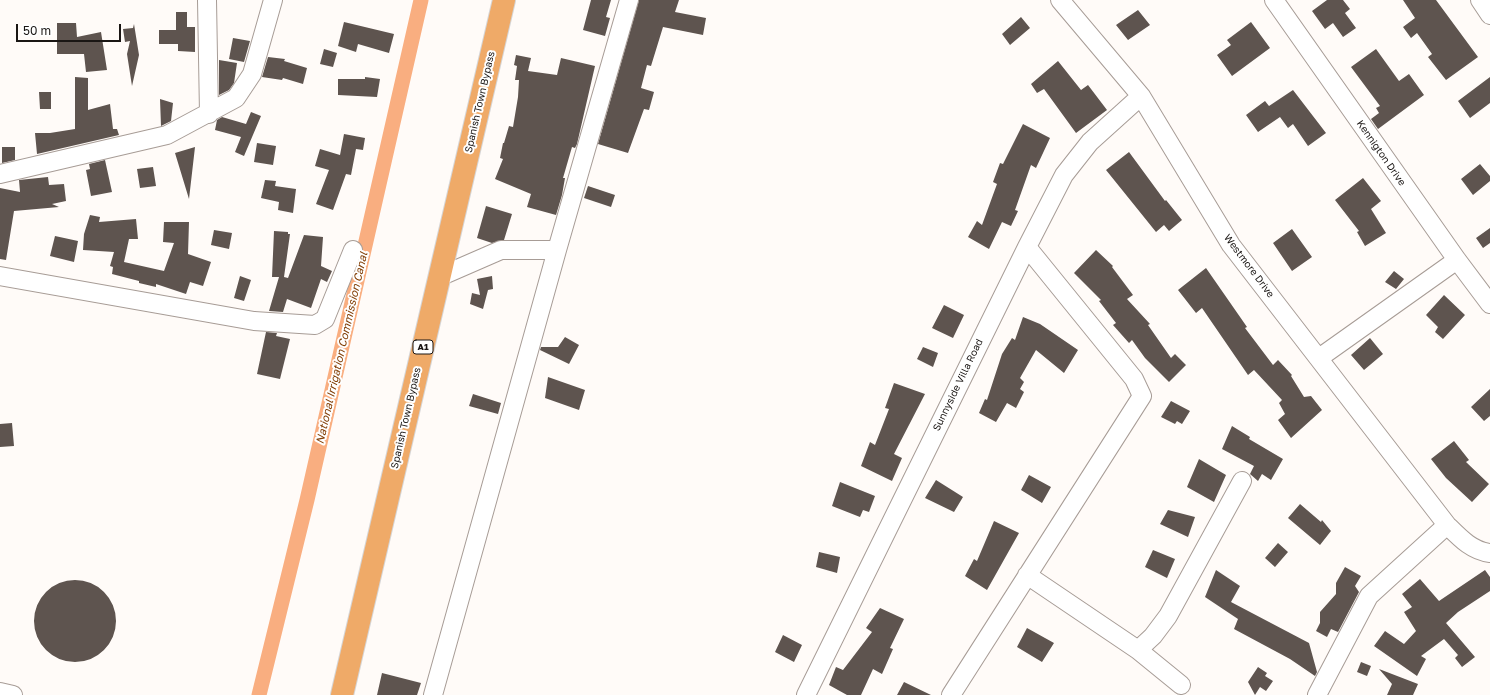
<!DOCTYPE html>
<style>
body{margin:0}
#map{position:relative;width:1490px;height:695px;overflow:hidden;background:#fffbf8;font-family:"Golos Text",sans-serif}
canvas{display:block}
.scale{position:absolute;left:16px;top:24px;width:105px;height:18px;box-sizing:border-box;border:2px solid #1a1614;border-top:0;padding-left:5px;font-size:12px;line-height:14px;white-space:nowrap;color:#1a1614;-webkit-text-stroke:3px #fff;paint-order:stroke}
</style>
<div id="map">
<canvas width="1490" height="695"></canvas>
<div class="scale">50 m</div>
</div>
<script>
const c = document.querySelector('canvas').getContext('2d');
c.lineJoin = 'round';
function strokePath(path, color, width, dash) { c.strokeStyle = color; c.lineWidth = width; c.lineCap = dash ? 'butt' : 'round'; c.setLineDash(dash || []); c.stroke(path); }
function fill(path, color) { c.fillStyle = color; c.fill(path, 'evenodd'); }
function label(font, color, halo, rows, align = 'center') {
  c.font = font + ' "Golos Text",sans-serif'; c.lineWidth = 4; c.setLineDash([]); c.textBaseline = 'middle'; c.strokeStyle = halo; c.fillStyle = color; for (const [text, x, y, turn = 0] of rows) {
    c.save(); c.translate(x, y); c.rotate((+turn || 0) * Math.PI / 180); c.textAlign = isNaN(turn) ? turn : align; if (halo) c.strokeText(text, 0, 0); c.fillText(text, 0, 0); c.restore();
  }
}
strokePath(new Path2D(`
 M 259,695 L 307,500 L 421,0`), '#f9ae80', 15);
fill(new Path2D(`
 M 591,0 L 611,0 L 606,17 L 610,18 L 605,36 L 583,30 Z
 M 639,0 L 679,0 L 675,12 L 706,18 L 703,35 L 663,27 L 651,66 L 647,65 L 641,88 L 654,92 L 649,110 L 644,109 L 628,153 L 598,144 Z
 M 1327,0 L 1343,0 L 1350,9 L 1345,13 L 1356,28 L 1343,37 L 1333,23 L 1325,29 L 1312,11 Z
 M 1403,0 L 1436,0 L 1478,57 L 1446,80 L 1428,57 L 1432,54 L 1417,33 L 1411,38 L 1403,27 L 1415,18 Z
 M 1138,10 L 1150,25 L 1128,40 L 1116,25 Z
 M 176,12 L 187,12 L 187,27 L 195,27 L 195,52 L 178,51 L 178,44 L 159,44 L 159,30 L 176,30 Z
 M 1021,17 L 1030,28 L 1010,45 L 1002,34 Z
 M 344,22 L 394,34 L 389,53 L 358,44 L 356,52 L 338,46 Z
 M 1251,22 L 1270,48 L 1232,76 L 1217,55 L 1231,45 L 1227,40 Z
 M 57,23 L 76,23 L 77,37 L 101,32 L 107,70 L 86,72 L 84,54 L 57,54 Z
 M 134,24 L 139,55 L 132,86 L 127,54 L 130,41 L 125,42 L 123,29 L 133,28 Z
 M 233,38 L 250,41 L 244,62 L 229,59 Z
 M 324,49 L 337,53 L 333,67 L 320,64 Z
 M 1376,49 L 1399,81 L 1409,74 L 1424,95 L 1378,129 L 1371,119 L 1379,113 L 1376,108 L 1380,106 L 1351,67 Z
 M 516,55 L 531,58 L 528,71 L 557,75 L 561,58 L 595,66 L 577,144 L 575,148 L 572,147 L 563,178 L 565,178 L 562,195 L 556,215 L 527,207 L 531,194 L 495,179 L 503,159 L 500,158 L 503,143 L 504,143 L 509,126 L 513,127 L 518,97 L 519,80 L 515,80 L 517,66 L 514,65 Z
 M 268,57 L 285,59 L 284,61 L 307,68 L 303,84 L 283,78 L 282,80 L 262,77 Z
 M 219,60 L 237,63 L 234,83 L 229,90 L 219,95 Z
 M 1058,61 L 1081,90 L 1088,85 L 1107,110 L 1076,133 L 1044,89 L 1037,93 L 1031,84 Z
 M 75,77 L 88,78 L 88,110 L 110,104 L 113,129 L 117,129 L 119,135 L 37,154 L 35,133 L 50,133 L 75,129 Z
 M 365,77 L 380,79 L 377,97 L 338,95 L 338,79 L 365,79 Z
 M 1490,77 L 1490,103 L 1470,118 L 1458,101 Z
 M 1293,90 L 1326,133 L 1308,146 L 1293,124 L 1288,128 L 1280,117 L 1258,132 L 1246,115 L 1265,101 L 1269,106 Z
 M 39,92 L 51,92 L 51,109 L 40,109 Z
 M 160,99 L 173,103 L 171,121 L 161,126 Z
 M 251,112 L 261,116 L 244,156 L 235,152 L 241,137 L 215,130 L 217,120 L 222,117 L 246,124 Z
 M 1023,124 L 1050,138 L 1036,168 L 1031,165 L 1015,210 L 1018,211 L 1011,226 L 1002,222 L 989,249 L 968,237 L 977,221 L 982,225 L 997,184 L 993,182 L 1000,163 L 1003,164 Z
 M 344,134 L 365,138 L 363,150 L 356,149 L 351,175 L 346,174 L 333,210 L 316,204 L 329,170 L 315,166 L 320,149 L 340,155 Z
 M 257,143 L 276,146 L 273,165 L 254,162 Z
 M 2,147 L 15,147 L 15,160 L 2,163 Z
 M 195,147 L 189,199 L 175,153 Z
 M 1129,152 L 1165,201 L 1166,200 L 1182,220 L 1169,231 L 1164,225 L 1156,232 L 1106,170 Z
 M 105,160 L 112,192 L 91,196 L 86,170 L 90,169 L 89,164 Z
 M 1480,164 L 1490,176 L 1490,181 L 1473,195 L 1461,179 Z
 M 153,167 L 156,186 L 140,188 L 137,169 Z
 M 48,177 L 49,185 L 64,184 L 66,201 L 52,204 L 59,207 L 14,211 L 6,260 L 0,259 L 0,188 L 20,192 L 19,180 Z
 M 1363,178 L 1381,201 L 1371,209 L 1386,233 L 1365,246 L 1357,232 L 1359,231 L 1335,200 Z
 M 265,180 L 276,181 L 275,186 L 296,189 L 293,213 L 278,210 L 279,202 L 261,198 Z
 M 588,186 L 615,195 L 611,207 L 584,198 Z
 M 486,206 L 512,214 L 504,240 L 492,243 L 477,238 Z
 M 90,215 L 100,217 L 99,222 L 136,219 L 138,239 L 129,239 L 124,262 L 164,271 L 174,243 L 163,242 L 164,222 L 189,222 L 188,254 L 211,262 L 203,286 L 190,282 L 186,294 L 156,284 L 156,287 L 139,283 L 139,281 L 112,274 L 113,267 L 110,266 L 114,252 L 83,250 L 84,234 Z
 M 1490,228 L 1490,243 L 1483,248 L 1476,238 Z
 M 1292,229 L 1312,257 L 1292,271 L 1273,243 Z
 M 214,230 L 232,233 L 229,249 L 211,245 Z
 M 274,231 L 288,232 L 288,234 L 290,234 L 284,277 L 288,278 L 304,235 L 323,237 L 321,266 L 332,271 L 327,282 L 321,279 L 311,308 L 287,299 L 283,312 L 269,311 L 279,277 L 272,277 Z
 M 55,236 L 78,241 L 74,262 L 50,256 Z
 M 1096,250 L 1113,266 L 1112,267 L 1133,295 L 1127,299 L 1150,324 L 1148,325 L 1171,358 L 1175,354 L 1186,365 L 1169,382 L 1145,358 L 1132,340 L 1129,343 L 1113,325 L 1116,323 L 1099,301 L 1101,300 L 1074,273 Z
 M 1206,268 L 1247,327 L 1245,328 L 1273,365 L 1278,360 L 1292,375 L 1291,376 L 1304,397 L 1311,396 L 1322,410 L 1291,438 L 1278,420 L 1285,414 L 1279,403 L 1282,400 L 1254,370 L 1248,375 L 1202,308 L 1196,313 L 1178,290 Z
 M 1394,271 L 1404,279 L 1396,289 L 1385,282 Z
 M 240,276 L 251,280 L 244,301 L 234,298 Z
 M 492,276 L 493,289 L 488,290 L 483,309 L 470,304 L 472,293 L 480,295 L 477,279 Z
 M 1444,295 L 1465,315 L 1443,339 L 1435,332 L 1438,327 L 1426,315 Z
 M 944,305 L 964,315 L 953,338 L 932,328 Z
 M 1023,317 L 1040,324 L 1078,350 L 1064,373 L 1036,350 L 1020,378 L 1024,382 L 1020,389 L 1024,392 L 1016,408 L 1007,403 L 996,422 L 979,413 L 985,399 L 987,400 L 1002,354 L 1012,338 L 1015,340 Z
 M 266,332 L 277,333 L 276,336 L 290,339 L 280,379 L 257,374 Z
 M 565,337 L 579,345 L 569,364 L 540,350 L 541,347 L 558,347 Z
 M 1370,338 L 1383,354 L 1364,370 L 1351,355 Z
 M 923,347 L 938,353 L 933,367 L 917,359 Z
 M 548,377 L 585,390 L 579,410 L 545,398 Z
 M 894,383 L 925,394 L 894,454 L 902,458 L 892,481 L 861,466 L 870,442 L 875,445 L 889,409 L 885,408 Z
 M 1490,389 L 1490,416 L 1484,421 L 1471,407 Z
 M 473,394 L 501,403 L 498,414 L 469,406 Z
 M 1171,401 L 1190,411 L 1182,424 L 1177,421 L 1175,424 L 1161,417 Z
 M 12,423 L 14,446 L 0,447 L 0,424 Z
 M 1232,426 L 1250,437 L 1249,439 L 1283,459 L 1271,480 L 1262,474 L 1258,481 L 1250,474 L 1254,466 L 1222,449 Z
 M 1454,441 L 1469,460 L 1466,462 L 1489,484 L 1472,502 L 1446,478 L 1431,459 Z
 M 1199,459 L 1226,475 L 1214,502 L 1187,487 Z
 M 1029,475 L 1051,487 L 1042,503 L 1021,490 Z
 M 936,480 L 963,497 L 954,512 L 925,498 Z
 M 840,482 L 875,496 L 869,512 L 863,510 L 860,517 L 832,506 Z
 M 1300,504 L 1321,522 L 1322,520 L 1331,531 L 1320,545 L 1288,518 Z
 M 1168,510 L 1195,517 L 1188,537 L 1160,524 Z
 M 994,521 L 1019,533 L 987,590 L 965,576 L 974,559 L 977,561 Z
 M 1278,543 L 1288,552 L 1275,567 L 1265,558 Z
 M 1153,550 L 1175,559 L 1167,578 L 1145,567 Z
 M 819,552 L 840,557 L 837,573 L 816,567 Z
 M 1345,567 L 1361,576 L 1355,586 L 1359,592 L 1338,632 L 1331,629 L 1327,637 L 1316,631 L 1320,623 L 1320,612 L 1336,594 L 1336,583 Z
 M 1216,570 L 1240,586 L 1231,602 L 1309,643 L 1317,672 L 1315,676 L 1290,659 L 1234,629 L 1238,619 L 1205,597 Z
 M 1485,570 L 1490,577 L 1490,591 L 1458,612 L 1446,623 L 1475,657 L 1462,667 L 1455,658 L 1458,655 L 1444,639 L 1421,656 L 1426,659 L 1417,676 L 1374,646 L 1385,631 L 1404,644 L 1416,631 L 1404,612 L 1412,607 L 1402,594 L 1420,579 L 1439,601 Z
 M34 621a41 41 0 1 1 82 0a41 41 0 1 1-82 0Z
 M 880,608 L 904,619 L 890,648 L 893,649 L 882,674 L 873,669 L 861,695 L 847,695 L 829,685 L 836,667 L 843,670 L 872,632 L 866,628 Z
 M 1027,628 L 1054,643 L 1042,662 L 1017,647 Z
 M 783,635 L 802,645 L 794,662 L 775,652 Z
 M 1361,662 L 1371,666 L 1367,676 L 1357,672 Z
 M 1258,667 L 1267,673 L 1265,676 L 1273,681 L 1266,691 L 1260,687 L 1255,695 L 1248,682 Z
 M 1379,669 L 1418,684 L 1413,695 L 1387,695 L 1392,684 Z
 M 382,673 L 421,683 L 417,695 L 377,695 Z
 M 904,682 L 931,695 L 897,695 Z`), '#5e544f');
const minor = new Path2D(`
 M 207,0 L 209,114
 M 1060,0 L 1141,96 L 1231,245 L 1447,525 C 1460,538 1472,551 1490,553
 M 1274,0 L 1457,260 L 1490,304
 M 1480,0 L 1490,15
 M 0,174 L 167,135 L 236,98 L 252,74 L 273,0
 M 0,276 L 254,321 L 315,325 L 325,319 L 353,250
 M 439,277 L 501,250 L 557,250
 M 1319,358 L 1457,260
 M 1027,575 L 1138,650 L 1181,685
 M 1138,650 L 1153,636 L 1168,616 L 1242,481
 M 0,692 L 13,695
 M 433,695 L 557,250 L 629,0
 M 806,695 L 1027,247 L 1064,175 L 1090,142 L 1141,96
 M 951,695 L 1142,396 L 1134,379 L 1027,247
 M 1317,695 L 1369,596 L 1447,525`);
const major = new Path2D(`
 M 342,695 L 504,0`);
strokePath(minor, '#a79c96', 20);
strokePath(major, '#d6d5d5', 24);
strokePath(minor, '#fff', 18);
strokePath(major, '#efaa68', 22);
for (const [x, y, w] of [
 [423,347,20]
]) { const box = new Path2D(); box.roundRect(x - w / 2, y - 7, w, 14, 3); c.fillStyle = '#fff'; c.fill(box); strokePath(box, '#1a1614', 1); }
label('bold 9px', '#1a1614', null, [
 ["A1",423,347]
]);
label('10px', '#1a1614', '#fff', [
 ["Spanish Town Bypass",480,102,-77],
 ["Kennigton Drive",1381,153,55],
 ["Westmore Drive",1249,266,53],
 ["Sunnyside Villa Road",958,385,-64],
 ["Spanish Town Bypass",406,418,-77]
]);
label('italic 11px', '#834008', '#fff', [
 ["National Irrigation Commission Canal",342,348,-77]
]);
</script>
